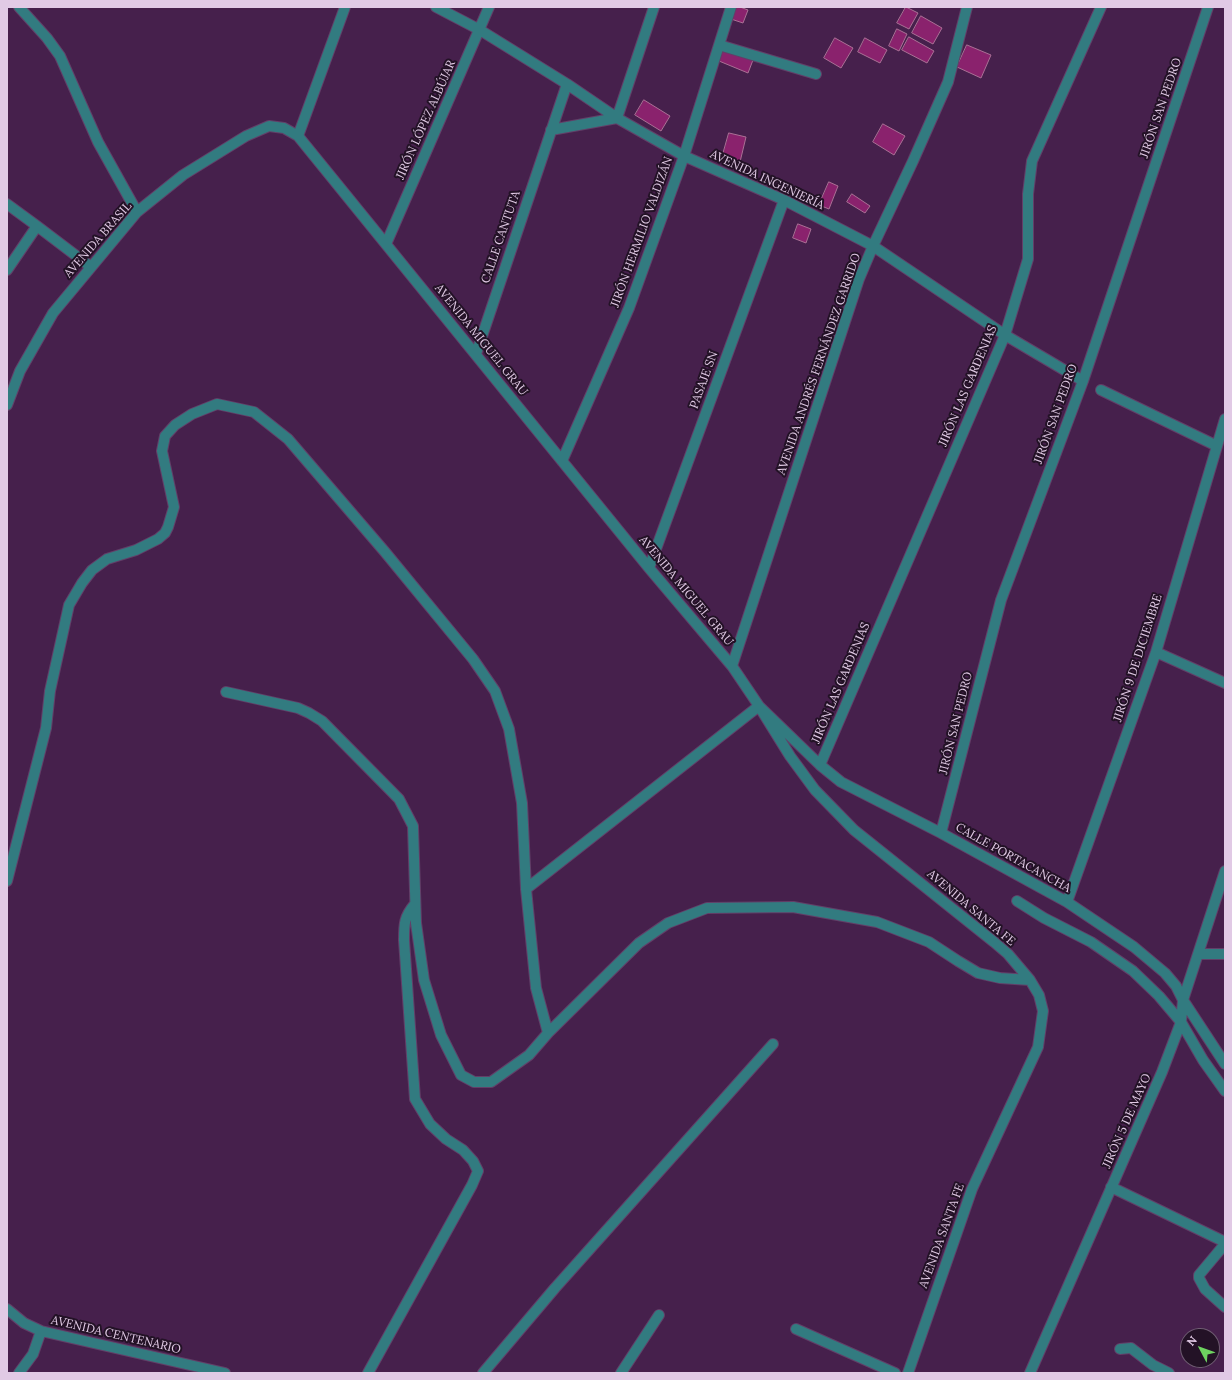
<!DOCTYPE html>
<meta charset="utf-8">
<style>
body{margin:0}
#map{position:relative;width:1232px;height:1380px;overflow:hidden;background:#46204c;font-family:Lora,serif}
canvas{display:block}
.frame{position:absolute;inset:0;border:8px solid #e1cae5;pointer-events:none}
.north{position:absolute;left:1180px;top:1328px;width:40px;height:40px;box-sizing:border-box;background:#231226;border:1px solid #6f5c72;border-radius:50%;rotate:311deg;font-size:11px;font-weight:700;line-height:16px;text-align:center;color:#e1cae5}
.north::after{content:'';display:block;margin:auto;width:14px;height:18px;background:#6ed360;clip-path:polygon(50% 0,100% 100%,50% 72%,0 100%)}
</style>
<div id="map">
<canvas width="1232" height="1380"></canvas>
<div class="frame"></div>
<div class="north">N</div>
</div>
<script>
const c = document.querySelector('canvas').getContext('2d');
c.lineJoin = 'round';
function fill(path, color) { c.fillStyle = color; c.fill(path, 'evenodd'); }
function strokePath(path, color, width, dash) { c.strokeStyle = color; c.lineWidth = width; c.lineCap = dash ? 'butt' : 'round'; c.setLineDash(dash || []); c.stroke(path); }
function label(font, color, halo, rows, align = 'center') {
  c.font = font + ' Lora,serif'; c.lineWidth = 4; c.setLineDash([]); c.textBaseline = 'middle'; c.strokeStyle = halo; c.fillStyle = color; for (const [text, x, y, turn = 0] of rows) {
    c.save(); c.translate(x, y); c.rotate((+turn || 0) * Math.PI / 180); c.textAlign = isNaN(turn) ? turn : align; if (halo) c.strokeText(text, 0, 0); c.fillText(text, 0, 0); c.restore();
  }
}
const building = new Path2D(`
 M 732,7 L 740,7 L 748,10 L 743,23 L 728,18 Z
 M 906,7 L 918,13 L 909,29 L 897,23 Z
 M 921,16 L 942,28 L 933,44 L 912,33 Z
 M 897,29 L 907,34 L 899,51 L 889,46 Z
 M 909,37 L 934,51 L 927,63 L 902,50 Z
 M 835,38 L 853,48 L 841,68 L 824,58 Z
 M 865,38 L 887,50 L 880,63 L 858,52 Z
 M 967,45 L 991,55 L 981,78 L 957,67 Z
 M 723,49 L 753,60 L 748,73 L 719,61 Z
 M 644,100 L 670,116 L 661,131 L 635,115 Z
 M 883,124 L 905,136 L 894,155 L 873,142 Z
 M 729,133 L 746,137 L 740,162 L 722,158 Z
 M 829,182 L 838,186 L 829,209 L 819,205 Z
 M 852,194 L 870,206 L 865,213 L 847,202 Z
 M 798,224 L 811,229 L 806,243 L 793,238 Z`);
fill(building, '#8a226d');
strokePath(building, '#aa7095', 1);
const minor = new Path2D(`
 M 19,7 L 47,38 L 60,56 L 98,142 L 137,212
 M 436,7 L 480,30 L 567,84 L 617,118 L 684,156 L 784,200 L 873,246 L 1005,335 L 1083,381
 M 719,45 L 816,74
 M 551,130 L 617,118 L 654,7
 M 298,136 L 345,7
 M 7,204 L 37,226 L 91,267
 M 386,244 L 489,7
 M 7,270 L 37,226
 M 476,354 L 567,84
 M 1101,390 L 1217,446
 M 7,405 L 20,371 L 53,313 L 137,212 L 183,175 L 246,136 L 269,126 L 284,128 L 298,136 L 649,568 L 732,666 L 759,706 L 790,756 L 815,790 L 854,830 L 994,942 L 1008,954 L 1030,980 L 1039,995 L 1043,1011 L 1038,1047 L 972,1189 L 908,1373
 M 562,461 L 629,308 L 684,156 L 731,7
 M 649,568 L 784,200
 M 1156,652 L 1225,683
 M 732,666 L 859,279 L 873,246 L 913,161 L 948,82 L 967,7
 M 226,692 L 298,708 L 309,713 L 322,721 L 399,799 L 413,826 L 416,923 L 424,980 L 441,1035 L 461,1075 L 474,1082 L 491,1082 L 529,1055 L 548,1033 L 639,943 L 668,923 L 707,908 L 793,907 L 877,922 L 929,942 L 958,961 L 978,973 L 1000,978 L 1030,980
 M 820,765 L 1005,335 L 1028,259 L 1028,194 L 1032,161 L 1101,7
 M 941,833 L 1001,600 L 1083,381 L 1208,7
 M 7,881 L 46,728 L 50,691 L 69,605 L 82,583 L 92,570 L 107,559 L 136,550 L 158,539 L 165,533 L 168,527 L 174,507 L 162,451 L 165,436 L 175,425 L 192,414 L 217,404 L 254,412 L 288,439 L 385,552 L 473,659 L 495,691 L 509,729 L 522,803 L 526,889 L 536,988 L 548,1033
 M 526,889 L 759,706 L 820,765 L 841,782 L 941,833 L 1067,902 L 1134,947 L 1165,973 L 1176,986 L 1183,1000 L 1225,1064
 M 1017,901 L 1044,918 L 1091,942 L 1133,971 L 1159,996 L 1181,1022 L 1203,1060 L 1225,1091
 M 1067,902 L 1156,652 L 1225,419
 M 1198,954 L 1225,954
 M 1111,1187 L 1225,1242
 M 1225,1244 L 1199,1275 L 1199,1278 L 1205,1289 L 1225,1307
 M 7,1309 L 24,1323 L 41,1331 L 225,1373
 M 796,1329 L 895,1373
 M 1120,1349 L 1131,1348 L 1153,1365 L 1169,1373
 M 19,1373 L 33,1354 L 41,1331
 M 368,1373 L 472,1185 L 478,1171 L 473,1161 L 463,1150 L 446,1139 L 430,1124 L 415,1099 L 404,940 C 404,924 404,917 415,904
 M 483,1373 L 555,1288 L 773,1044
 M 621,1373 L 659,1315
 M 1030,1373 L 1162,1072 L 1181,1022 L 1183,1000 L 1225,871`);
strokePath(minor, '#623f68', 12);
strokePath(minor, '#327b80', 10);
label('12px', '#e1cae5', '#231226', [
 ["JIRÓN SAN PEDRO",1161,108,-71],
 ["JIRÓN LÓPEZ ALBÚJAR",426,120,-66],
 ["AVENIDA INGENIERÍA",767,180,25],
 ["JIRÓN HERMILIO VALDIZÁN",642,232,-70],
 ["CALLE CANTUTA",501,237,-71],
 ["AVENIDA BRASIL",98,240,-49],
 ["AVENIDA MIGUEL GRAU",481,340,51],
 ["AVENIDA ANDRÉS FERNÁNDEZ GARRIDO",819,364,-71],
 ["PASAJE SN",704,380,-70],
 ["JIRÓN LAS GARDENIAS",968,386,-67],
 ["JIRÓN SAN PEDRO",1056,414,-70],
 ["AVENIDA MIGUEL GRAU",686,591,50],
 ["JIRÓN 9 DE DICIEMBRE",1138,658,-72],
 ["JIRÓN LAS GARDENIAS",841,683,-67],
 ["JIRÓN SAN PEDRO",956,723,-76],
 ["CALLE PORTACANCHA",1013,858,29],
 ["AVENIDA SANTA FE",971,908,40],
 ["JIRÓN 5 DE MAYO",1127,1121,-66],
 ["AVENIDA SANTA FE",942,1236,-70],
 ["AVENIDA CENTENARIO",116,1335,13]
]);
</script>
